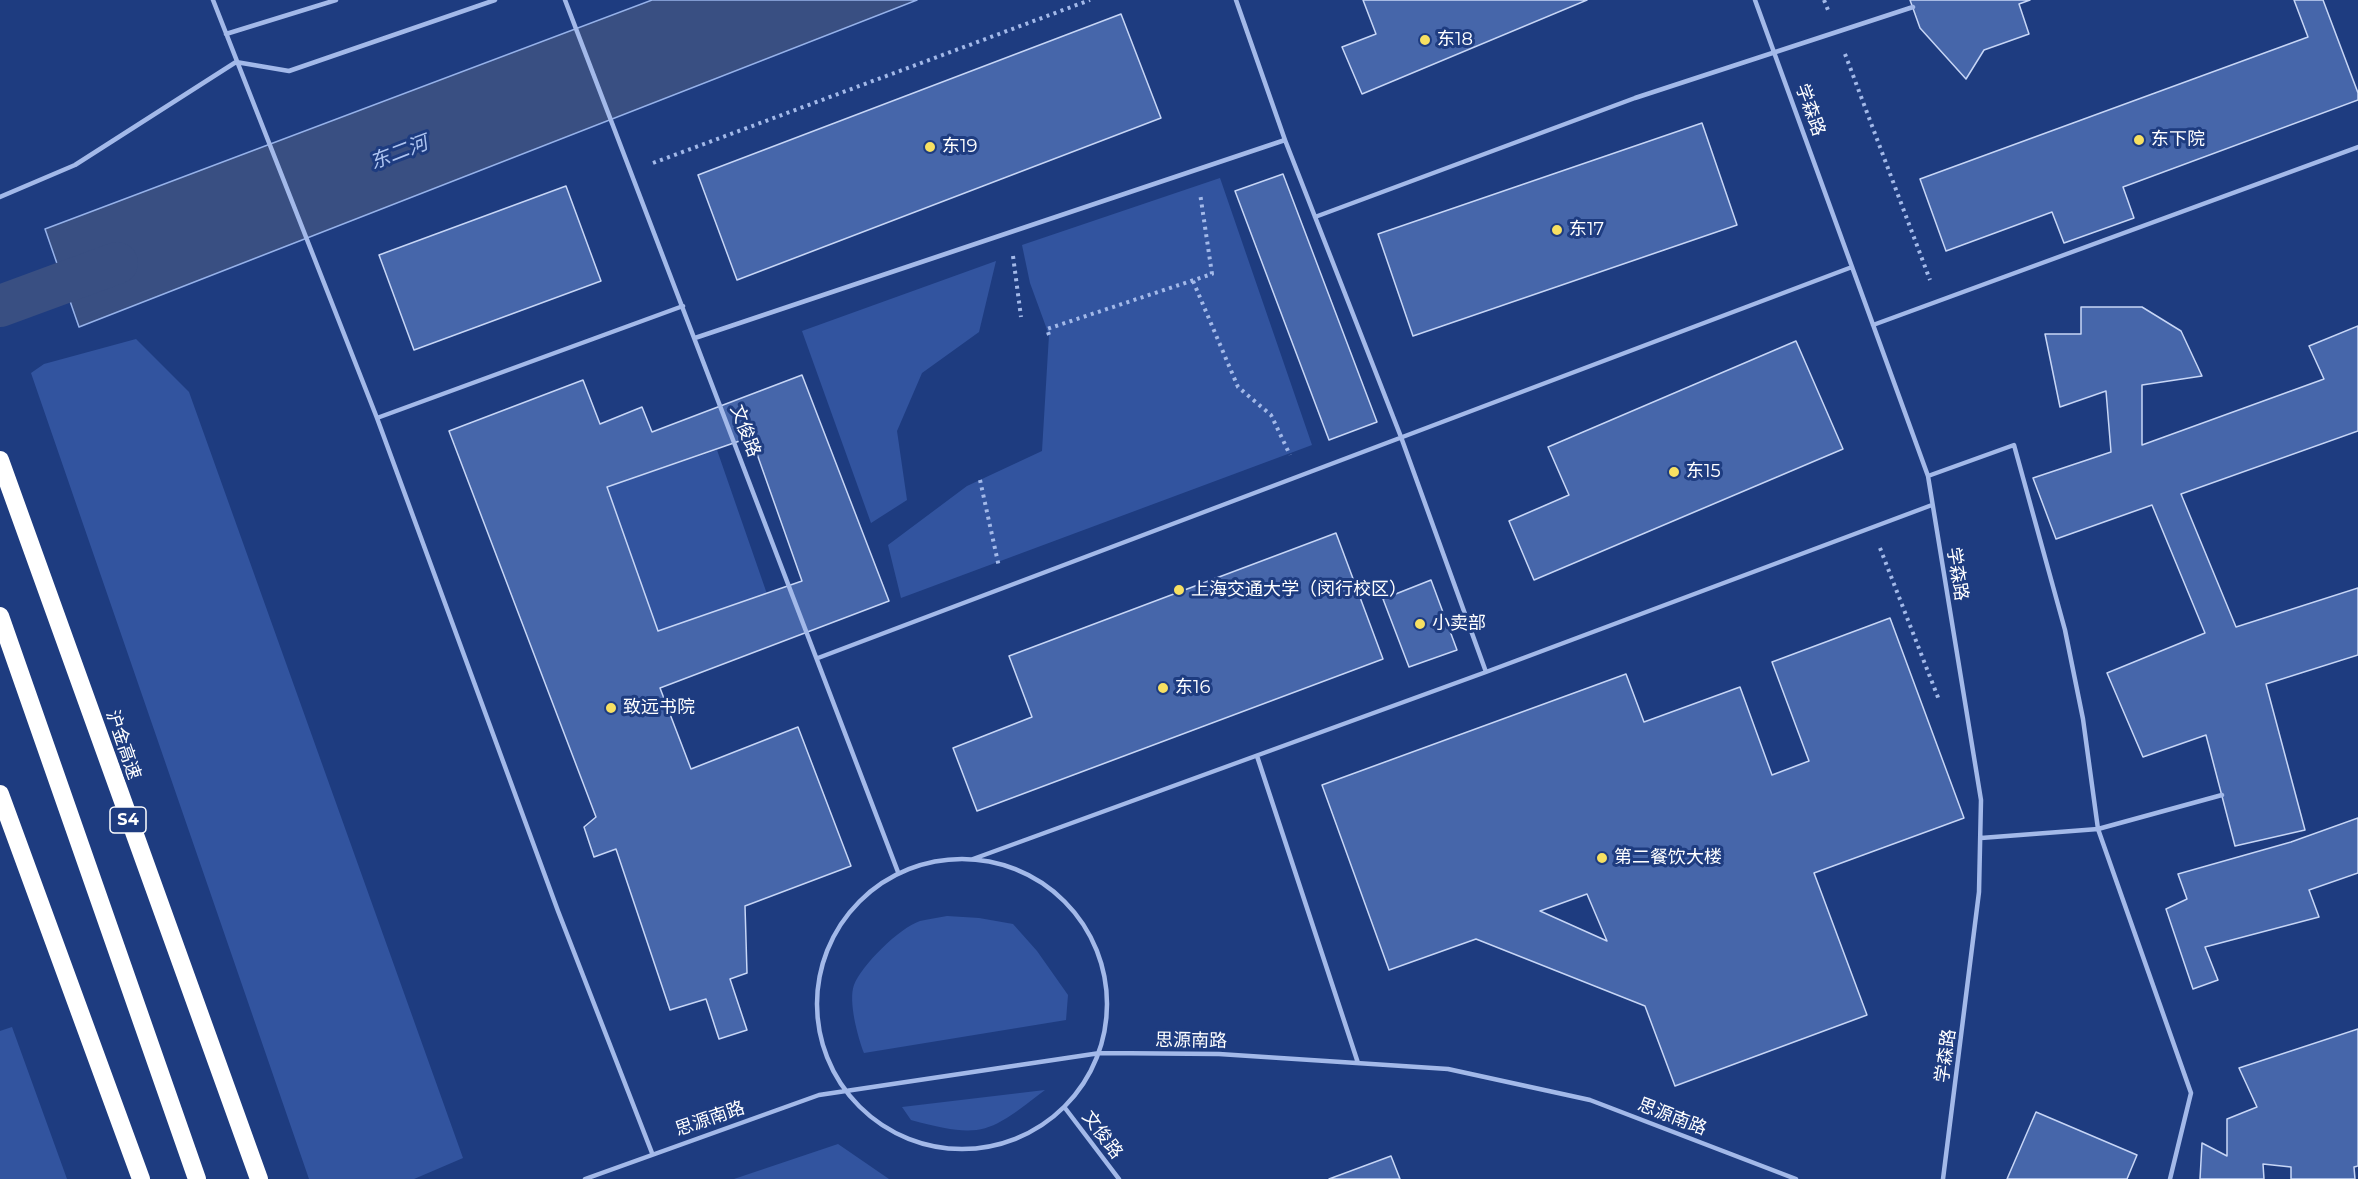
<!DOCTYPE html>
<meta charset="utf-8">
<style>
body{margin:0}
canvas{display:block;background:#1e3c80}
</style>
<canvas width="2358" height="1179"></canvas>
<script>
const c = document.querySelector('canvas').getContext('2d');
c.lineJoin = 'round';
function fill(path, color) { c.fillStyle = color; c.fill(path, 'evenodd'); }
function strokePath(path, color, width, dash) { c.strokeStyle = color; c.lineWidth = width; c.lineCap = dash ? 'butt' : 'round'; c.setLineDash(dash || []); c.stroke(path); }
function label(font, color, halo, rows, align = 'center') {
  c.font = font + ' Montserrat,"Noto Sans SC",sans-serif'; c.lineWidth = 6; c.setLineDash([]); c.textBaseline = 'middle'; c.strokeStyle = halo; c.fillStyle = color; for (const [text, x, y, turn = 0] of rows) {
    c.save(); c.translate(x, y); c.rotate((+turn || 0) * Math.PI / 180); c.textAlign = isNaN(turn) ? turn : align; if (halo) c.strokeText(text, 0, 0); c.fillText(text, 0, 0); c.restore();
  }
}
fill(new Path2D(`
 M 1220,178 L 1312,445 L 901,598 L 888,545 L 967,486 L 1042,451 L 1049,335 L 1030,283 L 1022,245 Z
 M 996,261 L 979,332 L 922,373 L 897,431 L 907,500 L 871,523 L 802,331 Z
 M 136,339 L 189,392 L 463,1158 L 414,1179 L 309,1179 L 31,373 L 44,364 Z
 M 717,450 L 767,594 L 658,631 L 607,487 Z
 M 947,916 L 979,918 L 1013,924 L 1037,951 L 1068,995 L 1066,1020 L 864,1053 C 858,1038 848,1001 854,985 C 862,965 899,928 920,921 C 928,919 938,918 947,916 Z
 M 12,1027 L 67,1179 L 0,1179 L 0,1031 Z
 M 1045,1090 C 988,1134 982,1139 911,1120 L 902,1107 Z
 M 838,1144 L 889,1179 L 734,1179 Z`), '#32549f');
const water = new Path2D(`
 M 652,0 L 917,0 L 79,327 L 45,229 Z`);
fill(water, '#394f82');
strokePath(water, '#96b2ea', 1.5);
strokePath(new Path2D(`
 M 0,306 L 117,263`), '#394f82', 42);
const building = new Path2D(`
 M 1363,0 L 1587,0 L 1362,94 L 1342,47 L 1376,34 Z
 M 1910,0 L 2030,0 L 2019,4 L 2029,34 L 1984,50 L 1966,79 L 1920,28 Z
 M 2294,0 L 2323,0 L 2358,93 L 2358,100 L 2123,187 L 2134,218 L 2064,243 L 2052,212 L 1946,251 L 1920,179 L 2308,37 Z
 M 1121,14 L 1161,118 L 737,280 L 698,175 Z
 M 1702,123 L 1737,225 L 1413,336 L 1378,234 Z
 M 1283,174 L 1377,422 L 1329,440 L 1235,191 Z
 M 566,186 L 601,281 L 414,350 L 379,255 Z
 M 2081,307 L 2142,307 L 2181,331 L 2202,376 L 2142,385 L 2142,445 L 2324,379 L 2309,346 L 2358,326 L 2358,431 L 2181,494 L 2236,627 L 2358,588 L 2358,655 L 2266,684 L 2305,830 L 2235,846 L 2206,735 L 2143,757 L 2107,673 L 2205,633 L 2152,505 L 2056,539 L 2033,478 L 2111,452 L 2106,391 L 2060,407 L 2045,334 L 2081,334 Z
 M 1796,341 L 1843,449 L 1534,580 L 1509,521 L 1569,495 L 1548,447 Z
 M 802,375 L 889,601 L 660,688 L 691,769 L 798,727 L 851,866 L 745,906 L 747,973 L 730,979 L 747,1030 L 719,1039 L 706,999 L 670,1010 L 616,849 L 594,857 L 584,827 L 596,817 L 449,431 L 583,380 L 600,424 L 642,407 L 652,432 ZM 751,437 L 802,581 L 658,631 L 607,487 Z
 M 1336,533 L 1383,659 L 977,811 L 953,748 L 1032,717 L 1009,656 Z
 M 1431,580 L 1457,650 L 1409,667 L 1383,599 Z
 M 1890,618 L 1964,818 L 1814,873 L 1867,1015 L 1675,1086 L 1645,1006 L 1476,939 L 1389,970 L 1322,785 L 1626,674 L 1644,722 L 1740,687 L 1772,775 L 1809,761 L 1772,662 ZM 1587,894 L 1607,941 L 1540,911 Z
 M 2358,818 L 2358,873 L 2309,890 L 2319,917 L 2205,947 L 2218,980 L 2193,989 L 2166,909 L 2187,899 L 2178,874 L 2291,842 Z
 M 2358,1029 L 2358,1166 L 2354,1167 L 2355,1179 L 2291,1179 L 2291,1167 L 2263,1164 L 2264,1179 L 2200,1179 L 2202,1143 L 2227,1156 L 2227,1119 L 2257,1107 L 2239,1068 Z
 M 2036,1112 L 2137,1155 L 2127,1179 L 2007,1179 Z
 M 1391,1156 L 1400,1179 L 1329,1179 Z`);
fill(building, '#4666aa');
strokePath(building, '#c7d6f6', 1.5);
strokePath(new Path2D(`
 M 1824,0 L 1828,10
 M 1845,54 L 1930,280
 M 653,163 L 1090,0
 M 1013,256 L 1021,317
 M 1193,281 L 1238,387 L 1271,415 L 1290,455
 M 1049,335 L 1047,329 L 1212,274 L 1200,193
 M 980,480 L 999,567
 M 1880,548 L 1939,700`), '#a3b9e9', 4, [3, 4.5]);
strokePath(new Path2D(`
 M 213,0 L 377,418
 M 565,0 L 898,872
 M 1236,0 L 1285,140 L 1401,437 L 1486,672
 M 1755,0 L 1928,476 L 1981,800 L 1979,892 L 1943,1179
 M 226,34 L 336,0
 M 0,197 L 75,165 L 236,62 L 289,71 L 495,0
 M 1315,217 L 1635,98 L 1913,7
 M 1873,325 L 2358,147
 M 695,338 L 1285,140
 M 1928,476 L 2014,445 L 2065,630 L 2083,719 L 2098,829 L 2191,1093 L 2170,1179
 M 818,658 L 1852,267
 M 1257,756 L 1358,1063
 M 1981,838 L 2098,829 L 2222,795
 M817 1004a145 145 0 1 1 290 0a145 145 0 1 1-290 0Z
 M 973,859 L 1486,672 L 1932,505
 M 1065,1108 L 1119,1179
 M 652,1153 L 558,911 L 377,418 L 683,306
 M 585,1179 L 819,1095 L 1100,1053 L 1219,1054 L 1448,1069 L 1590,1100 L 1796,1179`), '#a3b9e9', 4.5);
strokePath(new Path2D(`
 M 0,460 L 259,1179
 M 0,616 L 197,1179
 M 0,794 L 141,1179`), '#fff', 18);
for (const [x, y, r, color] of [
 [1425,40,6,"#f7e062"],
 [2139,140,6,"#f7e062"],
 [930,147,6,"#f7e062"],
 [1557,230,6,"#f7e062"],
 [1674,472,6,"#f7e062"],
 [1179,590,6,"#f7e062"],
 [1420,624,6,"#f7e062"],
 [1163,688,6,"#f7e062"],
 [611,708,6,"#f7e062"],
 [1602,858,6,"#f7e062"]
]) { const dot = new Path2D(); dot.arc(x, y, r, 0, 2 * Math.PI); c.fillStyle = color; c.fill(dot); strokePath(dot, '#1e3c80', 2); }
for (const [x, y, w] of [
 [128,820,36]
]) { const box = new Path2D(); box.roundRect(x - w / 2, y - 13, w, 26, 4.5); c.fillStyle = '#1e3c80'; c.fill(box); strokePath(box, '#fff', 1.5); }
label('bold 16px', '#fff', null, [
 ["S4",128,820]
]);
label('18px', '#fff', '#1e3c80', [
 ["东18",1437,40],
 ["东下院",2151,140],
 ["东19",942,147],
 ["东17",1569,230],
 ["东15",1686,472],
 ["上海交通大学（闵行校区）",1191,590],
 ["小卖部",1432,624],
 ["东16",1175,688],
 ["致远书院",623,708],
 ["第二餐饮大楼",1614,858]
], 'left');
label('18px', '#fff', '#1e3c80', [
 ["学森路",1810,110,70],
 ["文俊路",745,431,69],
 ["学森路",1957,574,81],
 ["沪金高速",123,745,71],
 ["思源南路",1191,1041,1],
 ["学森路",1946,1056,-82],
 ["思源南路",1672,1117,21],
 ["思源南路",710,1119,-19],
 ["文俊路",1102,1135,53]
]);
label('italic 20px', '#aec4f0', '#1e3c80', [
 ["东二河",399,153,-21]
]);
</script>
